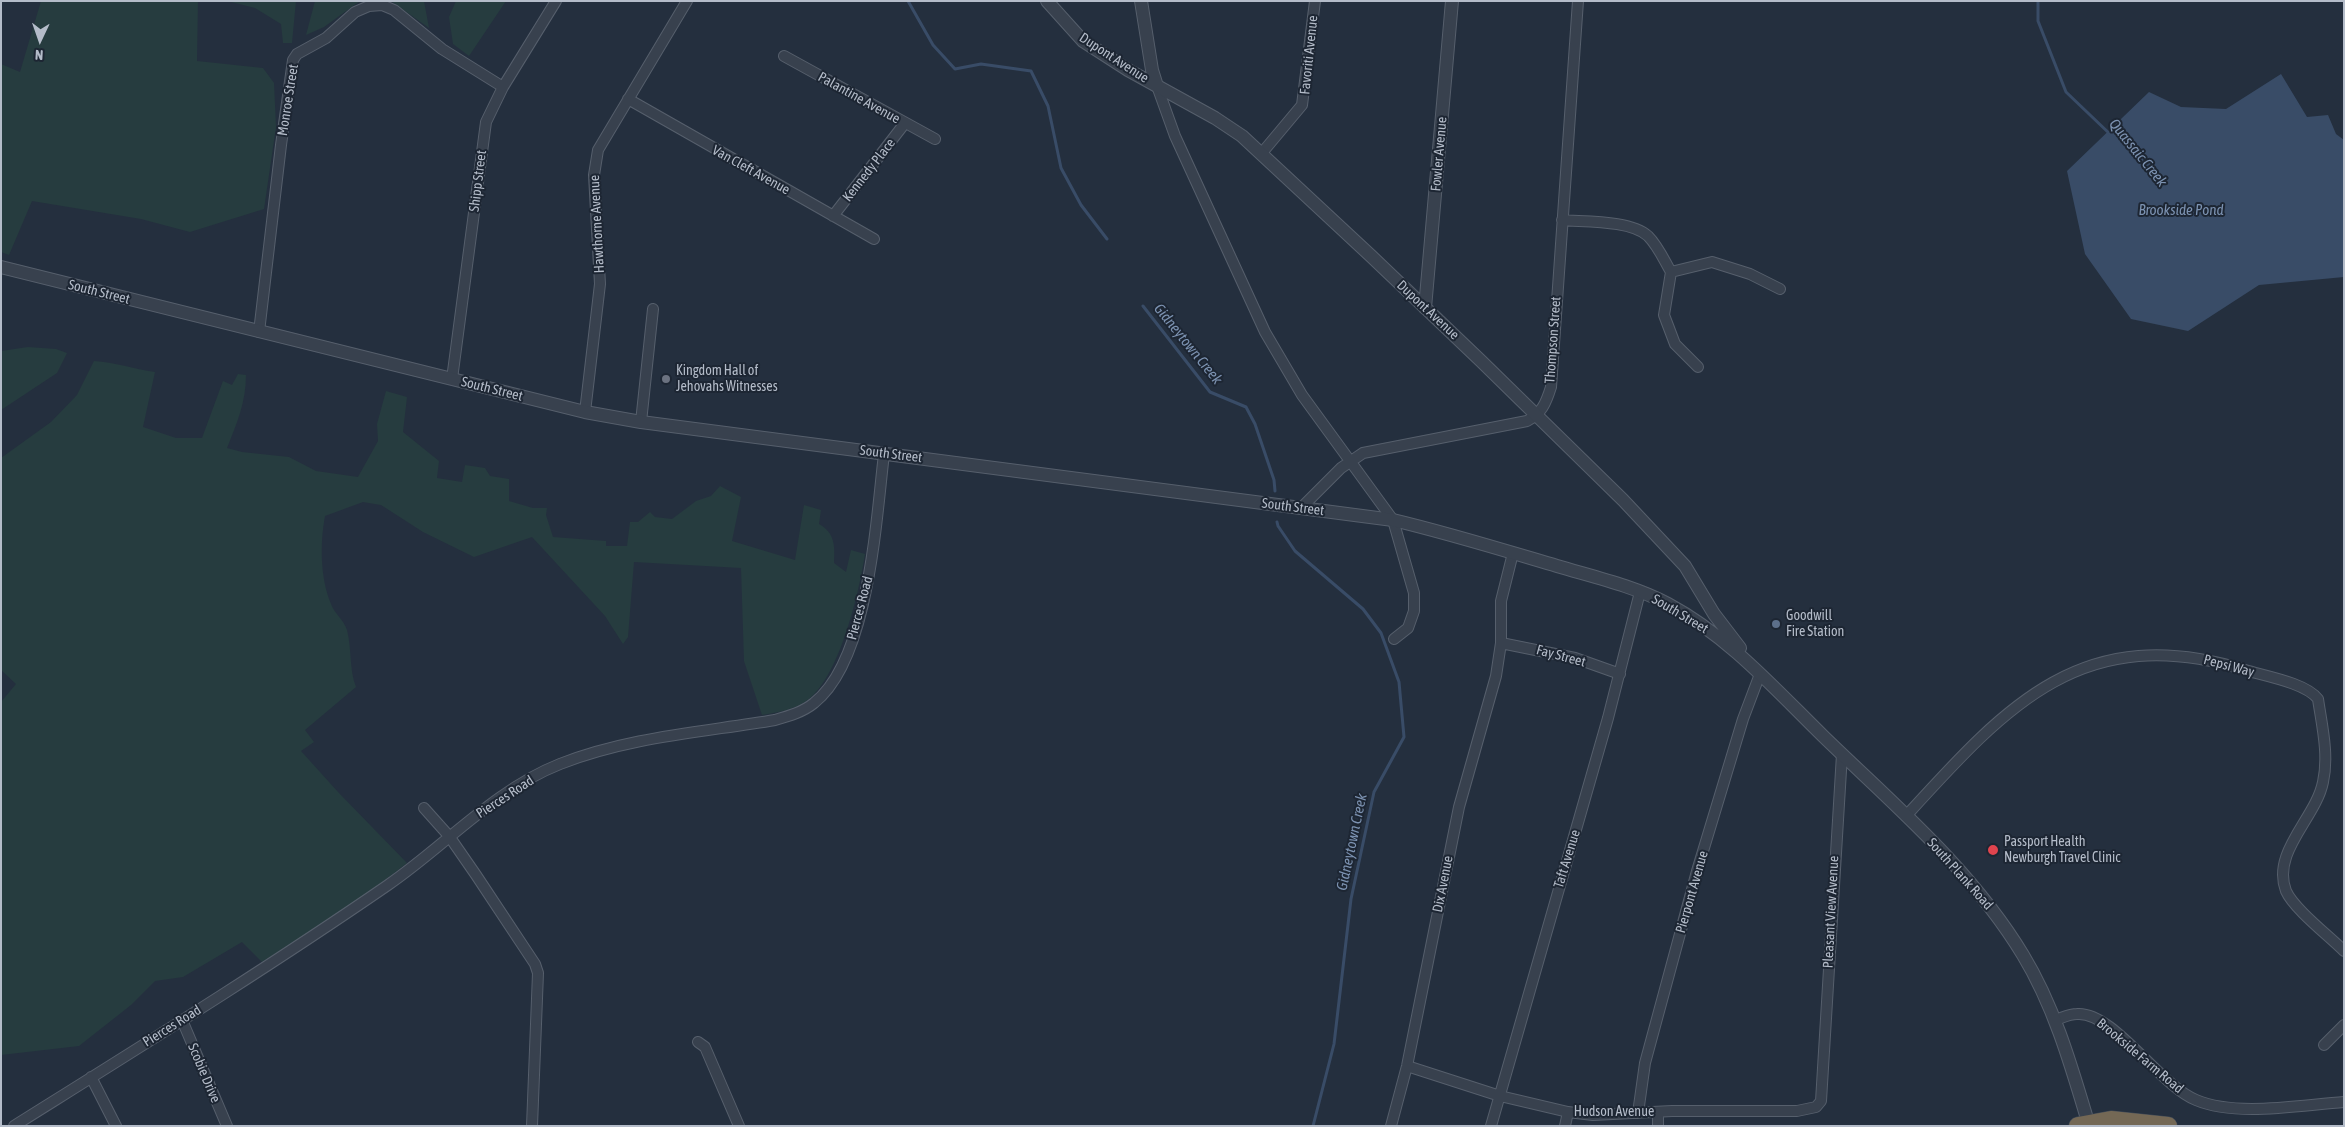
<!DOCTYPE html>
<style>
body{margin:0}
#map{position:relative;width:2345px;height:1127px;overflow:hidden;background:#242f3e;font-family:"Asap Condensed",sans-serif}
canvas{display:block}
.frame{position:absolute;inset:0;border:2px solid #b4bcc9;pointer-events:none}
.north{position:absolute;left:15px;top:15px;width:50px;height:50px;-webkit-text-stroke:4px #1d2633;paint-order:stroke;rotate:183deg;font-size:14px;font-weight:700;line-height:20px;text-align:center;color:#b4bcc9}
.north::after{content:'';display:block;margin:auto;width:18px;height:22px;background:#b4bcc9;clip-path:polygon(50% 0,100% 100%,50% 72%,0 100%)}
</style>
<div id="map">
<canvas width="2345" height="1127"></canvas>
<div class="frame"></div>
<div class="north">N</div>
</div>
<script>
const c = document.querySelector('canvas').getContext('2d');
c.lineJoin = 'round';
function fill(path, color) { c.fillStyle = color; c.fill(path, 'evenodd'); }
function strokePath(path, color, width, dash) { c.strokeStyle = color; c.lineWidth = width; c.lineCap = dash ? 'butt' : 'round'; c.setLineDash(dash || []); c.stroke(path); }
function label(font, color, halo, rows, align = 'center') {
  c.font = font + ' "Asap Condensed",sans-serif'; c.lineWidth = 4; c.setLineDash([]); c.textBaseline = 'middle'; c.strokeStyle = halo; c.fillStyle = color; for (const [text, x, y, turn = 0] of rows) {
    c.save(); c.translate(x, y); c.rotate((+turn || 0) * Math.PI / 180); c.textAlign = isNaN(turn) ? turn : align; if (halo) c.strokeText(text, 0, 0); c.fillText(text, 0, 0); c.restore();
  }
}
fill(new Path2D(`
 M 41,1 L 198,1 L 197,61 L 263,68 L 274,83 L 276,127 L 264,209 L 190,232 L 141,219 L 32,201 L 9,255 L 1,252 L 1,64 L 20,72 Z
 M 227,1 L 296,1 L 292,43 L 283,43 L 281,24 L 255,8 Z
 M 315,1 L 360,1 L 324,27 L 306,35 Z
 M 391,1 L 424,1 L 429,28 Z
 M 456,1 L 506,1 L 469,56 L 453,44 L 449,17 Z
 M 28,347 L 56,349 L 67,353 L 57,373 L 1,410 L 1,351 Z
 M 94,361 C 114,362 134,369 155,372 L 143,427 L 176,438 L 202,438 L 223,381 L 232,385 L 238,374 L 246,375 C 246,402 237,423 227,448 L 242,452 L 289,457 L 316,471 L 358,477 L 378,441 L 377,424 L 386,391 L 407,397 L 403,432 L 439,461 L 437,478 L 462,482 L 465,465 L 485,468 L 490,476 L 509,479 L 509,501 L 533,508 L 547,508 L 546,515 L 553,537 L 606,541 L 606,546 L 627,546 L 630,522 L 638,522 L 650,512 L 655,517 L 672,519 L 696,501 L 711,496 L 720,486 L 741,497 L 732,541 L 795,560 L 804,505 L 821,510 L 819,524 C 835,533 835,546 834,563 L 846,572 L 851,550 L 865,554 C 859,593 840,674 809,699 C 795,710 779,712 762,715 L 744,661 L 741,568 L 634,562 L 628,637 L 623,644 L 605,616 L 532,537 L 474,557 L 423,532 L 381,505 L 363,502 L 325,516 C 320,543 320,577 331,604 C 334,613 344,620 347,630 C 352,649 349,669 356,687 L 305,730 L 314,742 L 301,751 L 338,792 L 407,863 C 362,900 312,931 262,962 L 242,942 L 183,977 L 155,981 L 131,1005 L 79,1046 L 1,1055 L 1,702 L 16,684 L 1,670 L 1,458 L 51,422 L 77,395 Z`), '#263c3f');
fill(new Path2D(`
 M 2281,74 L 2307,117 L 2328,115 L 2336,134 L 2344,140 L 2344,277 L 2259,285 L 2188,331 L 2131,319 L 2085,254 L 2067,171 L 2149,92 L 2181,107 L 2226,109 Z`), '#394c67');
strokePath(new Path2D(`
 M 908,1 L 933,45 L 955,69 L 981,64 L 1031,71 L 1048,106 L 1061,168 L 1081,205 L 1107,239
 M 2038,1 L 2038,21 L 2066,92 L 2111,135
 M 1143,306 L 1210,392 L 1246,407 L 1255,424 L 1274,480 L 1275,491
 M 1277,522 L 1278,526 L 1295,551 L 1363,609 L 1381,633 L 1399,682 L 1404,737 L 1374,792 L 1351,899 L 1334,1044 L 1313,1126`), '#394c67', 3);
const minor = new Path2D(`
 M 784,56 L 935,139
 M 1157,86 L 1175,136 L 1265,332 L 1302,395 L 1393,520 L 1414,593 L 1414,611 L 1408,628 L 1394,639
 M 628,99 L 874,239
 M 1261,154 L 1302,105 L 1315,1
 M 833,216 L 905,123
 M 1562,220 C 1585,222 1631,220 1648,236 C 1658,246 1664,260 1671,272 L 1664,315 L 1675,344 L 1698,367
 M 1671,272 L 1712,262 L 1750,274 L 1780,289
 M 259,332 L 281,145 L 293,60 L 297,54 L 326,38 L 355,12 L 369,6 L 382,5 L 394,10 L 442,49 L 503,87
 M 452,379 L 486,122 L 503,87 L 556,1
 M 585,412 L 600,284 L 594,175 L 598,150 L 687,1
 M 641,422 L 653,309
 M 1301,508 L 1341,468 L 1363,453 L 1527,421 C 1542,413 1546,403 1551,387 L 1578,1
 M 1501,643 L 1575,658 L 1620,674
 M 424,808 L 449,836 L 476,875 L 535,964 L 538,973 L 532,1126
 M 1906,816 C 2007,705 2083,620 2245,670 C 2265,676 2306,683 2318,699 C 2322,726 2329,755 2323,782 C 2316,818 2271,852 2286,891 C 2294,909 2329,936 2344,951
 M 182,1020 L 227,1126
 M 2055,1020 C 2062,1018 2069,1014 2077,1014 C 2113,1011 2159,1085 2196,1100 C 2236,1117 2300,1105 2344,1102
 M 698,1042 L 705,1047 L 739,1126
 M 2324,1045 L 2344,1025
 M 1407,1066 L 1500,1096 L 1568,1112 L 1593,1115 L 1672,1111 L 1797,1111 L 1816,1107 L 1821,1101 L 1842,754
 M 91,1077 L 116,1126
 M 1638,1113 L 1645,1063 L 1697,871 L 1743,719 L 1760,674
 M 14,1126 C 140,1047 266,969 388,885 C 445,846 494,790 560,764 C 628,737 704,732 775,720 C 789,716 803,712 814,703 C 869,660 876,520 884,454
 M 1391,1126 L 1407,1066 L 1459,807 L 1496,676 L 1501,643 L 1501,601 L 1513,553
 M 1491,1126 L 1608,718 L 1640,592
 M 1565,1126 L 1568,1112
 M 1658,1126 L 1658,1112`);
const tertiary = new Path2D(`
 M 1047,1 L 1083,41 L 1128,70 L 1215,118 L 1242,136 L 1371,256 L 1481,361 L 1623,500 L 1685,566 L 1714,614 L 1740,648
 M 1141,1 L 1152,70 L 1157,86
 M 1,267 L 585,412 L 641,422 L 1393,520 C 1448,533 1503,550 1557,566 C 1594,577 1634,586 1668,604 C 1728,636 1775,689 1823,736 C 1894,805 1971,869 2023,955 C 2054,1006 2071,1065 2088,1122
 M 1425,308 L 1452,1`);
const motorway = new Path2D(`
 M 2078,1126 L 2111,1120 L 2168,1126`);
strokePath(minor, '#565f6c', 12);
strokePath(tertiary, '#565f6c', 14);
strokePath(motorway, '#434c59', 19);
strokePath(minor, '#38414e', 10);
strokePath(tertiary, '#38414e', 12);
strokePath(motorway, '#746855', 18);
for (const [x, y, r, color] of [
 [666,379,5,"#6b7280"],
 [1776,624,5,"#5c6f8a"],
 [1993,850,6,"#e0444e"]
]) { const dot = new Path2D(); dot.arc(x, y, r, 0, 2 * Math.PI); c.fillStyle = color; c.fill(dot); strokePath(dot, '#1d2633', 2); }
label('14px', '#b4bcc9', '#1d2633', [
 ["Favoriti Avenue",1309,55,-84],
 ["Dupont Avenue",1114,58,33],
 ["Palantine Avenue",859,98,29],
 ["Monroe Street",288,100,-81],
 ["Fowler Avenue",1439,154,-85],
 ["Van Cleft Avenue",751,170,29],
 ["Kennedy Place",869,170,-52],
 ["Shipp Street",478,181,-83],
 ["Hawthorne Avenue",597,224,-93],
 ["South Street",99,292,14],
 ["Dupont Avenue",1428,310,43],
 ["Thompson Street",1553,340,-86],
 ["South Street",492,389,14],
 ["South Street",891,454,7],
 ["South Street",1293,507,7],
 ["Pierces Road",860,608,-75],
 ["South Street",1680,614,31],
 ["Fay Street",1561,656,15],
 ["Pepsi Way",2229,666,15],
 ["Pierces Road",505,797,-33],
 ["Taft Avenue",1567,859,-73],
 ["South Plank Road",1960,874,48],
 ["Dix Avenue",1443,884,-79],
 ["Pierpont Avenue",1692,892,-74],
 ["Pleasant View Avenue",1831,912,-87],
 ["Pierces Road",172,1026,-32],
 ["Brookside Farm Road",2140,1056,40],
 ["Scobie Drive",204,1073,67],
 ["Hudson Avenue",1614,1112]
]);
label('14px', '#b4bcc9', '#1d2633', [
 ["Kingdom Hall of",676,371],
 ["Jehovahs Witnesses",676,387],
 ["Goodwill",1786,616],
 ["Fire Station",1786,632],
 ["Passport Health",2004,842],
 ["Newburgh Travel Clinic",2004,858]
], 'left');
label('italic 15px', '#7c92b1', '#1d2633', [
 ["Quassaic Creek",2138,153,51],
 ["Brookside Pond",2181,210],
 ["Gidneytown Creek",1188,344,51],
 ["Gidneytown Creek",1352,842,-78]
]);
</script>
